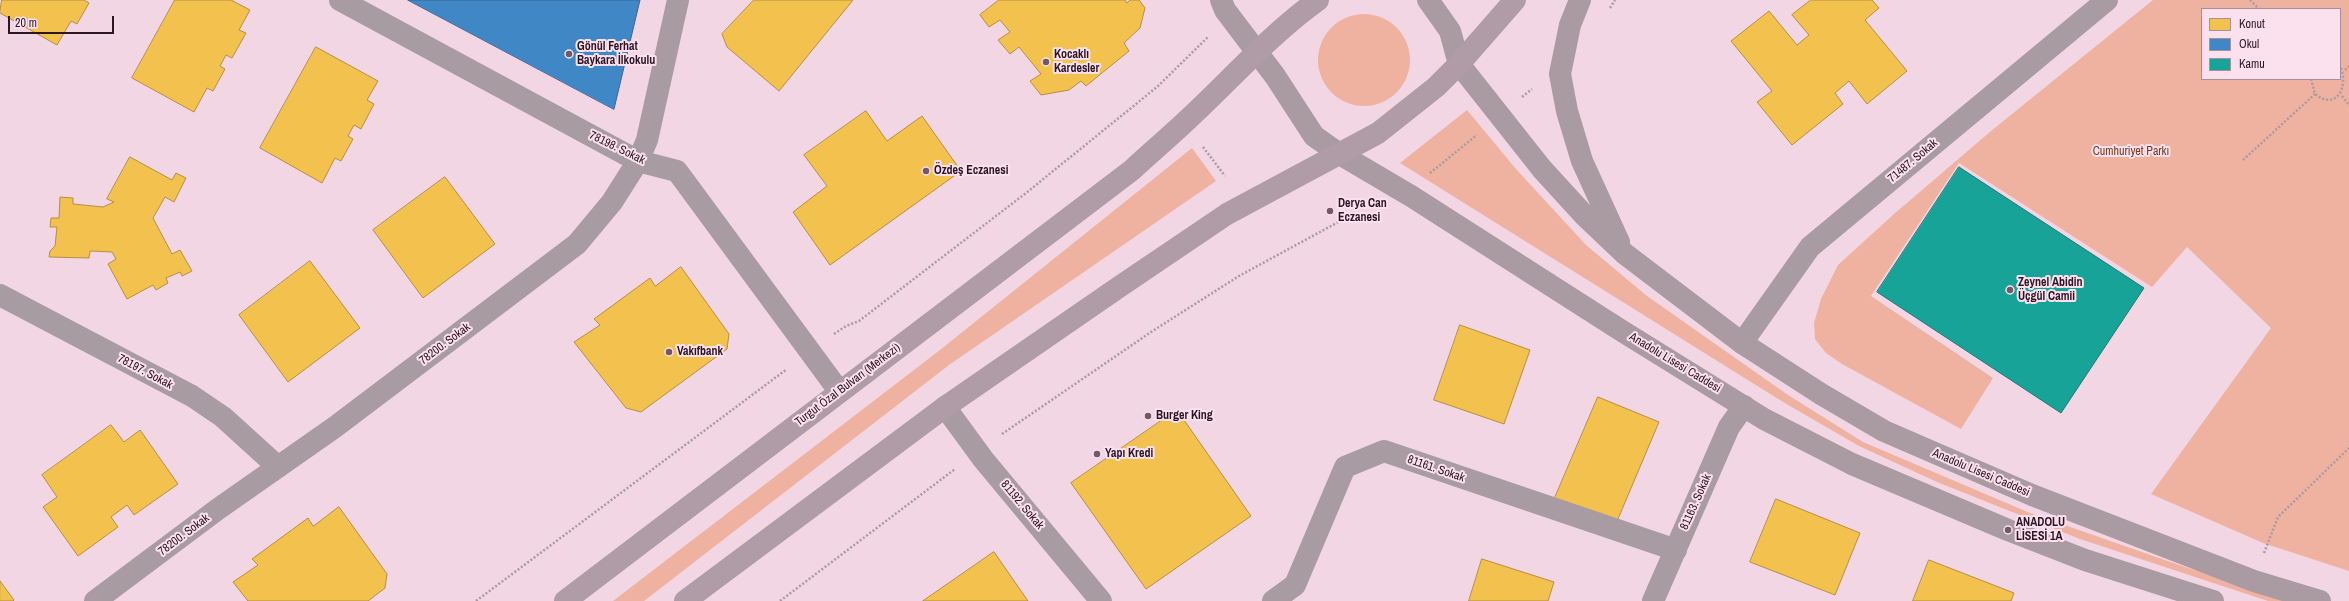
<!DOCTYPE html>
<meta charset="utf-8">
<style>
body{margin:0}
#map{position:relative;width:2349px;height:601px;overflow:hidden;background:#f2d6e4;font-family:"Archivo Narrow",sans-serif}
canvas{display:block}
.legend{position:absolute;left:2201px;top:8px;width:140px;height:72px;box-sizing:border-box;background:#fbe0ed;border:1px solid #a98f9c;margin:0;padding:5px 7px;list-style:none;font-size:12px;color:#2d1623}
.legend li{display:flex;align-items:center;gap:8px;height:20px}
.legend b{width:20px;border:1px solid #a98f9c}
.scale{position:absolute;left:8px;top:16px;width:106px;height:18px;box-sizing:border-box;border:2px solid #2d1623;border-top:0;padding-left:5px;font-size:12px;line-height:14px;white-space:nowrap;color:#2d1623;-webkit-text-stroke:3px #fbe0ed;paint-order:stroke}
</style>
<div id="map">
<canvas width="2349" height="601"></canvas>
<ul class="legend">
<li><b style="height:11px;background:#f2c14e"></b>Konut</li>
<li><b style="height:11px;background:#3f88c5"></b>Okul</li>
<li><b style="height:11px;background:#17a398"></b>Kamu</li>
</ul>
<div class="scale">20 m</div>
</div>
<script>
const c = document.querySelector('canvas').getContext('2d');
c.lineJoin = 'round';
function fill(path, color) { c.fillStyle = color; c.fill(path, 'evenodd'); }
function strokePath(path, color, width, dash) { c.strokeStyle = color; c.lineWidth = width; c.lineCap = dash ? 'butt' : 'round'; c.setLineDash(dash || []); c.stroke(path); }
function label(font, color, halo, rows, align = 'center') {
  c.font = font + ' "Archivo Narrow",sans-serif'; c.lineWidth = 4; c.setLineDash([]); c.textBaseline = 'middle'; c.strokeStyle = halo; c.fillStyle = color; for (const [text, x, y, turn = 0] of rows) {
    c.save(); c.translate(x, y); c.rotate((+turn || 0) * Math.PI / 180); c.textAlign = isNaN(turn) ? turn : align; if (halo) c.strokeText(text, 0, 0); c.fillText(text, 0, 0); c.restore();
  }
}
fill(new Path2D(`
 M 2153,0 L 2349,0 L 2349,571 L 2263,543 L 2151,494 L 2271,328 L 2187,247 L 2152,287 L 1959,163 L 1871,296 L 1993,378 L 1961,429 L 1842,364 L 1826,353 L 1815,339 L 1814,323 L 1821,299 L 1838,265 L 1894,214 L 1991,131 ZM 2202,9 L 2340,9 L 2340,79 L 2202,79 Z
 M1318 60a46 46 0 1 1 92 0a46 46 0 1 1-92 0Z
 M 1467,110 L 1516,169 L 1586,245 L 1647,296 L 1788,395 L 1863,442 L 2030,513 L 2185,567 L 2292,601 L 2268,601 L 2080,539 L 1937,482 L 1859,446 L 1783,402 L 1400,163 Z
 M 1192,148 L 1216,181 L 949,365 L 644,601 L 613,601 L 940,350 Z`), '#efb2a0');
const homes = new Path2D(`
 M 2,0 L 84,0 L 89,3 L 77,24 L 71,21 L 57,45 L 0,13 Z
 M 175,0 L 231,0 L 250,10 L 239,30 L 246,33 L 232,58 L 226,55 L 220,66 L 225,69 L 213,91 L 207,88 L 194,112 L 132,78 Z
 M 754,0 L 853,0 L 779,91 L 727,47 L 722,34 Z
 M 999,0 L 1125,0 L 1127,3 L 1130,0 L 1139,0 L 1145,8 L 1140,28 L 1124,43 L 1129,51 L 1086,86 L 1081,81 L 1069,90 L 1041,95 L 1030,81 L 1041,74 L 1019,47 L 1010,54 L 998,40 L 1010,32 L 1000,20 L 989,27 L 980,15 Z
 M 1811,0 L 1872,0 L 1879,8 L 1865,20 L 1907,71 L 1867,104 L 1849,81 L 1835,93 L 1843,104 L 1792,145 L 1757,102 L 1772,91 L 1731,41 L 1769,11 L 1797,45 L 1809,35 L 1792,15 Z
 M 316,47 L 378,81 L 367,100 L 374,104 L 361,129 L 354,125 L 348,136 L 353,139 L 341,161 L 335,158 L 322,183 L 260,148 Z
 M 866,111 L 887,141 L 922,116 L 961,171 L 830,265 L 793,212 L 827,186 L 804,155 Z
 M 130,157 L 172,180 L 176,173 L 186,178 L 174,202 L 165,197 L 153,218 L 172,254 L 180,250 L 192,271 L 182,276 L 180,272 L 166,278 L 168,283 L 156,290 L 153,285 L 127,299 L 108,264 L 116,259 L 112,252 L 90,251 L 89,258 L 49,257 L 50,251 L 55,246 L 57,227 L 50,227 L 51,218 L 59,218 L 60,197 L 73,198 L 73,204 L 103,207 L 114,202 L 107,199 Z
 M 445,177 L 495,244 L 423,298 L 373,230 Z
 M 310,261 L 360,328 L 288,382 L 239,315 Z
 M 681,267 L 729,334 L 727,349 L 641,412 L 626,408 L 574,342 L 600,325 L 594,319 L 650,278 L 655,286 Z
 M 1460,325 L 1530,350 L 1504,424 L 1434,400 Z
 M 1598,397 L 1659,422 L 1615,526 L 1554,500 Z
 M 1177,410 L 1251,516 L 1146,589 L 1071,483 Z
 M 111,425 L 124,442 L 140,430 L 178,484 L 134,515 L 127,505 L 111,517 L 118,527 L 78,556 L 43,507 L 57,497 L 42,475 Z
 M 1776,499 L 1860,533 L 1835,595 L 1750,562 Z
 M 339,507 L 387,574 L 385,588 L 368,601 L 248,601 L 233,582 L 258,565 L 252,559 L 308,518 L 313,526 Z
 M 994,552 L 1028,601 L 923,601 Z
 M 1482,559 L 1554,582 L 1548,601 L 1469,601 Z
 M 1929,560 L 2014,593 L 2011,601 L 1913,601 Z
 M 0,581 L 14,600 L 13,601 L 0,601 Z`);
fill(homes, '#f2c14e');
strokePath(homes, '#b78e41', 1);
const schools = new Path2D(`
 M 408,0 L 640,0 L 614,109 Z`);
fill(schools, '#3f88c5');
strokePath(schools, '#3a6694', 1);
const public = new Path2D(`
 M 1959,167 L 2144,288 L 2061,413 L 1877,292 Z`);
fill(public, '#17a398');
strokePath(public, '#1e7975', 1);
strokePath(new Path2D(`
 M 2250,0 L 2259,9
 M 1610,8 L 1615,0
 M 2345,70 L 2349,66
 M 2311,79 L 2315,94 C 2338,112 2349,84 2340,66
 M 2342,96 L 2349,105
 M 1522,97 L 1532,89
 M 1203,147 L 1225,176
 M 2243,160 L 2315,94
 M 1430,173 L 1477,135
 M 834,334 L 846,326 L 859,321 L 1026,193 L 1157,87 L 1208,37
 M 1002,434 L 1151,332 L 1239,276 L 1342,220 L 1372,218 L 1381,213
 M 2264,553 L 2278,517 L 2349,448
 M 476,601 L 787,369
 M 780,601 L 955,469`), '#a99ba3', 2.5, [2, 2]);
strokePath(new Path2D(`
 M 340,0 L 638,161 L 677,171 L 839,391
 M 0,295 L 192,396 L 223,417 L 278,467
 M 1742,343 L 1810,247 L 2107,0
 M 945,407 L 983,459 L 1101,601
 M 95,601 L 218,509 L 335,427 L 577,244 L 612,202 L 638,161 L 647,140 L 678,0
 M 1273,601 L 1295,585 L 1345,467 L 1384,451 L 1676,550
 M 1653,601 L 1729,427 L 1744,406`), '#a89ba2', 22);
strokePath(new Path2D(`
 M 1221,0 L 1225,10 L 1275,76 L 1314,136 L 1338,153 L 1411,196 L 1622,331 L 1764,419 L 1852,464 L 2008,530 L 2085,560 L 2213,601
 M 1428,0 L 1450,31 L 1459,64 L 1542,169 L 1585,216 L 1625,254 L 1742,343 L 1821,394 L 1884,431 L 2032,495 L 2254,581 L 2320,601
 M 1580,0 L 1570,25 L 1560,74 L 1567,111 L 1582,161 L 1619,242`), '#aa9aa2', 22);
strokePath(new Path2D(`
 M 565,601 L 1132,170 C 1149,154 1167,139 1184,123 C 1229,82 1268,36 1318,0
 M 685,601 L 945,407 L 1119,287 L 1227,214 L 1378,133 L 1436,87 L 1459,64 L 1515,0`), '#af9ca6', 22);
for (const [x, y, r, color] of [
 [569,54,4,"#725967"],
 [1046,62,4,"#725967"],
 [926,171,4,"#725967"],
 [1330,211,4,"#725967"],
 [2010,290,4,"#725967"],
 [669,352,4,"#725967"],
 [1148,416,4,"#725967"],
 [1097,454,4,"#725967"],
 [2008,530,4,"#725967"]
]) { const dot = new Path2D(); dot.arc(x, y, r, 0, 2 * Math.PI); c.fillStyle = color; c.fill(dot); strokePath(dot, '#fbe0ed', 1.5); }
label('bold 12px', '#2d1623', '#fbe0ed', [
 ["Gönül Ferhat",577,47],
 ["Baykara İlkokulu",577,61],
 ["Kocaklı",1054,55],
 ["Kardesler",1054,69],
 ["Özdeş Eczanesi",934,171],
 ["Derya Can",1338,204],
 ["Eczanesi",1338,218],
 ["Zeynel Abidin",2018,283],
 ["Üçgül Camii",2018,297],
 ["Vakıfbank",677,352],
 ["Burger King",1156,416],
 ["Yapı Kredi",1105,454],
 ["ANADOLU",2016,523],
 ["LİSESİ 1A",2016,537]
], 'left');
label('12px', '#2d1623', '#fbe0ed', [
 ["78198. Sokak",617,148,26],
 ["71487. Sokak",1913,161,-40],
 ["78200. Sokak",445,344,-37],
 ["Anadolu Lisesi Caddesi",1675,363,31],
 ["78197. Sokak",145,372,28],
 ["Turgut Özal Bulvarı (Merkezi)",848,385,-37],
 ["81161. Sokak",1436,469,19],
 ["Anadolu Lisesi Caddesi",1981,473,23],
 ["81163. Sokak",1696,502,-66],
 ["81192. Sokak",1022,505,50],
 ["78200. Sokak",184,535,-37]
]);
label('12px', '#793c1c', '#fbe0ed', [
 ["Cumhuriyet Parkı",2131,152]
]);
</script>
